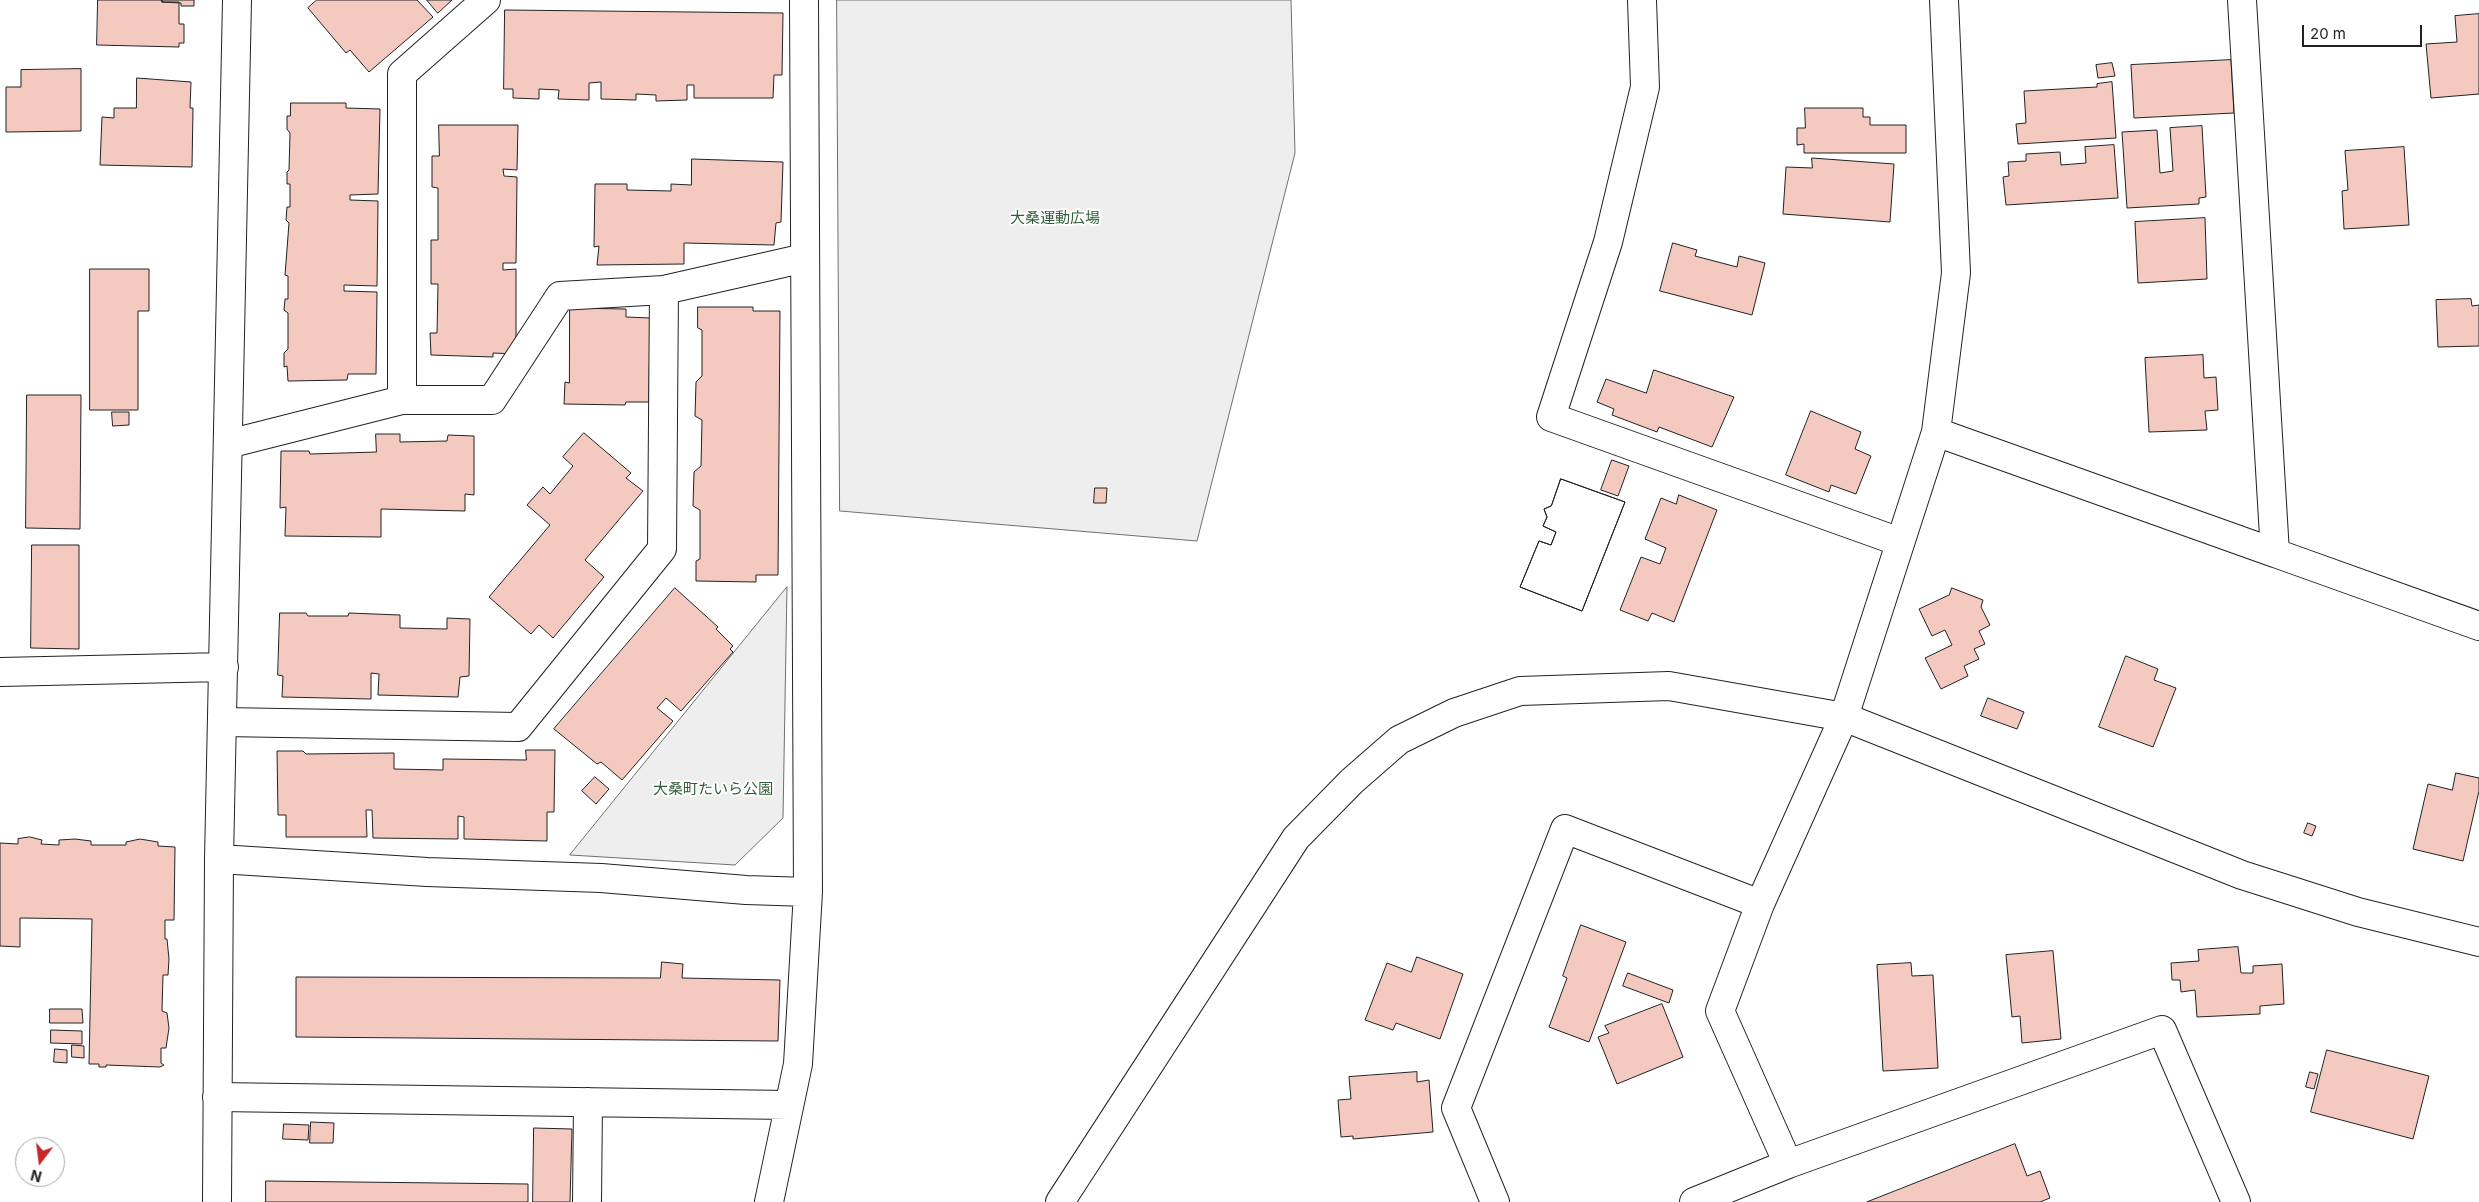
<!DOCTYPE html>
<meta charset="utf-8">
<style>
body{margin:0}
#map{position:relative;width:2479px;height:1202px;overflow:hidden;background:#fff;font-family:Inter,sans-serif}
canvas{display:block}
.north{position:absolute;left:15px;top:1137px;width:50px;height:50px;box-sizing:border-box;background:#fff;border:1px solid #a7a7a7;border-radius:50%;rotate:195deg;font-size:14px;font-weight:700;line-height:20px;text-align:center;color:#222}
.north::after{content:'';display:block;margin:auto;width:18px;height:22px;background:#c62828;clip-path:polygon(50% 0,100% 100%,50% 72%,0 100%)}
.scale{position:absolute;left:2302px;top:25px;width:120px;height:22px;box-sizing:border-box;border:2px solid #222;border-top:0;padding-left:6px;font-size:15px;line-height:18px;white-space:nowrap;color:#222;-webkit-text-stroke:4px #fff;paint-order:stroke}
</style>
<div id="map">
<canvas width="2479" height="1202"></canvas>
<div class="north">N</div>
<div class="scale">20 m</div>
</div>
<script>
const c = document.querySelector('canvas').getContext('2d');
c.lineJoin = 'round';
function fill(path, color) { c.fillStyle = color; c.fill(path, 'evenodd'); }
function strokePath(path, color, width, dash) { c.strokeStyle = color; c.lineWidth = width; c.lineCap = dash ? 'butt' : 'round'; c.setLineDash(dash || []); c.stroke(path); }
function label(font, color, halo, rows, align = 'center') {
  c.font = font + ' Inter,"Noto Sans JP",sans-serif'; c.lineWidth = 4; c.setLineDash([]); c.textBaseline = 'middle'; c.strokeStyle = halo; c.fillStyle = color; for (const [text, x, y, turn = 0] of rows) {
    c.save(); c.translate(x, y); c.rotate((+turn || 0) * Math.PI / 180); c.textAlign = isNaN(turn) ? turn : align; if (halo) c.strokeText(text, 0, 0); c.fillText(text, 0, 0); c.restore();
  }
}
const green = new Path2D(`
 M 837,0 L 1291,0 L 1295,153 L 1197,541 L 840,511 Z
 M 787,587 L 783,818 L 735,865 L 570,855 Z`);
fill(green, '#eee');
strokePath(green, '#6f6f6f', 1);
const building = new Path2D(`
 M 98,0 L 162,0 L 162,2 L 179,2 L 179,24 L 184,24 L 184,43 L 179,43 L 179,47 L 97,45 Z
 M 162,0 L 194,0 L 194,6 L 181,6 L 181,3 L 162,2 Z
 M 317,0 L 417,0 L 433,17 L 369,72 L 350,50 L 346,53 L 308,8 Z
 M 427,0 L 452,0 L 438,13 Z
 M 505,10 L 783,13 L 782,75 L 774,75 L 773,98 L 694,98 L 694,85 L 687,85 L 687,100 L 656,101 L 656,95 L 636,94 L 636,100 L 601,99 L 601,82 L 589,83 L 589,100 L 558,99 L 559,90 L 539,89 L 539,99 L 513,98 L 513,89 L 504,89 Z
 M 2479,14 L 2479,94 L 2431,98 L 2426,44 L 2457,42 L 2455,16 Z
 M 2231,60 L 2234,113 L 2134,118 L 2131,65 Z
 M 2112,63 L 2115,76 L 2098,78 L 2096,65 Z
 M 81,69 L 81,131 L 6,132 L 6,87 L 21,87 L 21,70 Z
 M 137,78 L 191,82 L 190,108 L 193,108 L 192,167 L 100,165 L 102,117 L 114,118 L 114,108 L 136,108 Z
 M 2112,82 L 2116,138 L 2018,144 L 2016,124 L 2026,123 L 2024,91 L 2097,87 L 2097,84 Z
 M 291,103 L 346,103 L 346,108 L 380,109 L 378,194 L 350,195 L 350,200 L 378,201 L 377,286 L 344,285 L 344,291 L 377,292 L 376,374 L 348,374 L 347,380 L 288,381 L 287,366 L 284,367 L 284,353 L 288,349 L 288,313 L 284,310 L 285,299 L 288,299 L 288,276 L 285,275 L 289,223 L 286,220 L 287,207 L 290,207 L 290,184 L 287,184 L 287,172 L 289,170 L 290,133 L 287,129 L 287,116 L 290,116 Z
 M 1805,108 L 1863,108 L 1863,117 L 1870,117 L 1870,125 L 1906,125 L 1906,153 L 1804,153 L 1804,144 L 1797,145 L 1797,128 L 1805,128 Z
 M 439,125 L 518,125 L 517,170 L 503,169 L 504,176 L 517,177 L 516,263 L 503,263 L 503,270 L 516,269 L 516,354 L 493,353 L 493,357 L 431,355 L 430,333 L 437,333 L 438,284 L 431,284 L 431,240 L 438,240 L 438,188 L 432,187 L 432,156 L 439,156 Z
 M 2202,126 L 2206,197 L 2199,198 L 2199,204 L 2127,208 L 2122,132 L 2157,130 L 2160,173 L 2173,171 L 2170,128 Z
 M 2114,145 L 2118,198 L 2006,205 L 2003,177 L 2009,176 L 2008,162 L 2026,161 L 2026,154 L 2060,152 L 2061,165 L 2086,163 L 2085,147 Z
 M 2404,147 L 2409,225 L 2344,229 L 2342,191 L 2348,190 L 2345,151 Z
 M 1812,158 L 1894,164 L 1890,222 L 1783,214 L 1786,167 L 1812,168 Z
 M 692,159 L 783,162 L 781,222 L 776,223 L 774,245 L 684,243 L 684,264 L 597,265 L 599,246 L 594,247 L 595,184 L 627,184 L 627,190 L 671,191 L 671,184 L 691,185 Z
 M 2205,218 L 2207,279 L 2138,283 L 2135,222 Z
 M 1673,243 L 1697,250 L 1695,256 L 1737,267 L 1739,256 L 1765,263 L 1752,315 L 1660,291 Z
 M 90,269 L 149,269 L 149,311 L 138,311 L 138,410 L 90,410 Z
 M 2471,299 L 2472,306 L 2479,305 L 2479,346 L 2438,347 L 2436,300 Z
 M 698,307 L 753,307 L 753,311 L 780,311 L 778,575 L 756,575 L 756,582 L 696,581 L 696,561 L 700,559 L 700,510 L 693,506 L 694,472 L 701,466 L 702,420 L 695,416 L 696,382 L 702,376 L 702,330 L 698,328 Z
 M 570,308 L 626,309 L 626,317 L 650,318 L 649,402 L 626,402 L 625,405 L 564,404 L 565,382 L 569,383 Z
 M 2203,355 L 2204,378 L 2216,377 L 2218,410 L 2205,411 L 2207,430 L 2149,432 L 2145,358 Z
 M 1654,370 L 1734,397 L 1712,447 L 1659,427 L 1657,432 L 1612,415 L 1614,409 L 1597,402 L 1606,379 L 1646,393 Z
 M 27,395 L 81,395 L 80,529 L 26,528 Z
 M 1811,411 L 1861,432 L 1855,449 L 1871,456 L 1856,494 L 1831,485 L 1829,492 L 1786,475 Z
 M 112,412 L 129,412 L 129,425 L 113,426 Z
 M 584,433 L 631,473 L 626,478 L 643,491 L 585,560 L 604,577 L 553,638 L 539,625 L 531,634 L 489,597 L 550,525 L 527,505 L 543,487 L 550,494 L 573,466 L 563,457 Z
 M 376,434 L 400,434 L 400,442 L 447,441 L 448,435 L 474,436 L 474,495 L 465,494 L 465,511 L 381,509 L 381,537 L 285,536 L 286,507 L 280,508 L 281,451 L 309,451 L 310,454 L 376,452 Z
 M 1612,460 L 1629,466 L 1618,496 L 1601,490 Z
 M 1561,479 L 1625,502 L 1582,611 L 1520,587 L 1539,541 L 1551,545 L 1556,532 L 1543,526 L 1547,517 L 1544,509 L 1551,506 Z
 M 1561,479 L 1625,502 L 1582,611 L 1520,587 L 1539,541 L 1551,545 L 1556,532 L 1543,526 L 1547,517 L 1544,509 L 1551,506 Z
 M 1095,488 L 1107,488 L 1106,503 L 1094,503 Z
 M 1679,495 L 1717,510 L 1674,622 L 1652,613 L 1648,621 L 1620,610 L 1641,557 L 1660,564 L 1666,548 L 1645,539 L 1661,498 L 1676,504 Z
 M 32,545 L 79,545 L 79,649 L 31,648 Z
 M 675,588 L 718,627 L 716,629 L 733,646 L 730,649 L 733,652 L 681,711 L 666,698 L 657,708 L 673,721 L 622,780 L 601,762 L 597,764 L 554,729 Z
 M 1952,588 L 1983,600 L 1981,607 L 1990,625 L 1979,631 L 1985,644 L 1974,649 L 1979,659 L 1964,666 L 1968,676 L 1941,689 L 1925,658 L 1952,645 L 1945,630 L 1932,636 L 1919,609 L 1949,595 Z
 M 280,613 L 306,613 L 308,616 L 348,616 L 349,613 L 400,615 L 400,628 L 447,629 L 447,618 L 470,619 L 469,676 L 460,677 L 458,697 L 378,695 L 379,674 L 371,673 L 371,699 L 282,697 L 283,676 L 278,675 Z
 M 2126,656 L 2158,669 L 2154,680 L 2176,688 L 2153,747 L 2099,727 Z
 M 1988,698 L 2024,712 L 2017,729 L 1981,716 Z
 M 526,750 L 555,750 L 554,812 L 547,812 L 547,841 L 464,839 L 464,817 L 458,816 L 458,839 L 373,838 L 372,810 L 366,810 L 367,837 L 286,837 L 286,815 L 278,815 L 277,751 L 303,751 L 306,754 L 394,753 L 394,769 L 443,770 L 443,759 L 526,760 Z
 M 2456,773 L 2479,778 L 2479,791 L 2463,861 L 2413,849 L 2428,784 L 2452,790 Z
 M 595,777 L 609,789 L 596,804 L 582,791 Z
 M 2308,823 L 2316,826 L 2312,836 L 2304,833 Z
 M 30,837 L 42,840 L 41,844 L 59,845 L 59,840 L 75,839 L 91,841 L 91,845 L 126,845 L 126,842 L 140,839 L 158,842 L 158,846 L 175,847 L 174,920 L 165,920 L 165,939 L 167,939 L 169,959 L 168,975 L 163,975 L 162,1011 L 167,1013 L 169,1028 L 166,1048 L 161,1048 L 161,1063 L 164,1065 L 160,1067 L 106,1065 L 106,1067 L 99,1067 L 99,1064 L 89,1064 L 92,919 L 20,918 L 20,947 L 0,946 L 0,843 L 18,844 L 18,839 Z
 M 1581,925 L 1626,942 L 1589,1042 L 1549,1027 L 1567,978 L 1563,976 Z
 M 2238,947 L 2241,973 L 2253,973 L 2253,966 L 2282,964 L 2284,1004 L 2260,1006 L 2260,1014 L 2197,1017 L 2195,990 L 2181,992 L 2180,980 L 2172,980 L 2171,963 L 2199,961 L 2198,950 Z
 M 2053,951 L 2061,1039 L 2022,1043 L 2020,1016 L 2012,1017 L 2006,955 Z
 M 1417,957 L 1463,974 L 1440,1039 L 1396,1023 L 1393,1030 L 1365,1020 L 1387,963 L 1411,972 Z
 M 662,962 L 683,964 L 682,978 L 780,980 L 778,1041 L 296,1037 L 296,977 L 660,978 Z
 M 1911,963 L 1912,976 L 1933,975 L 1938,1068 L 1883,1071 L 1877,965 Z
 M 1628,973 L 1673,990 L 1669,1003 L 1623,986 Z
 M 1662,1004 L 1683,1057 L 1617,1084 L 1598,1037 L 1609,1033 L 1605,1026 Z
 M 50,1009 L 82,1009 L 83,1023 L 50,1023 Z
 M 51,1030 L 82,1031 L 82,1044 L 51,1043 Z
 M 72,1045 L 84,1046 L 84,1058 L 72,1057 Z
 M 55,1049 L 67,1050 L 67,1063 L 54,1062 Z
 M 2327,1050 L 2429,1076 L 2413,1139 L 2311,1112 Z
 M 1417,1072 L 1417,1082 L 1429,1080 L 1433,1132 L 1353,1139 L 1353,1136 L 1341,1137 L 1338,1100 L 1351,1099 L 1349,1077 Z
 M 2310,1072 L 2318,1074 L 2314,1089 L 2306,1087 Z
 M 311,1122 L 334,1123 L 333,1143 L 310,1143 Z
 M 284,1124 L 309,1125 L 308,1140 L 283,1139 Z
 M 534,1128 L 572,1129 L 570,1202 L 533,1202 Z
 M 2015,1144 L 2027,1176 L 2040,1171 L 2050,1198 L 2040,1202 L 1867,1202 Z
 M 266,1181 L 528,1184 L 528,1202 L 266,1202 Z`);
fill(building, '#f3c9c0');
strokePath(building, '#222', 1);
const minor = new Path2D(`
 M 1642,0 L 1645,87 L 1608,242 L 1551,417 L 1900,542
 M 2242,0 L 2275,553 L 2479,626
 M 402,400 L 492,400 L 560,296 L 664,290
 M 1936,432 L 2275,553
 M 228,444 L 402,400 L 402,74 L 486,0
 M 0,672 L 224,667
 M 223,722 L 518,727 L 662,549 L 664,290 L 805,258
 M 219,859 L 427,872 L 601,878 L 746,890 L 808,892
 M 217,1097 L 789,1105
 M 1788,1164 L 2162,1030 L 2236,1202
 M 217,1202 L 219,859 L 237,0
 M 587,1202 L 588,1102
 M 769,1202 L 798,1064 L 808,892 L 804,0
 M 1495,1202 L 1456,1108 L 1565,829 L 1760,904 L 1844,717 L 1936,432 L 1956,273 L 1944,0
 M 1694,1202 L 1788,1164 L 1720,1011 L 1760,904`);
const tertiary = new Path2D(`
 M 1060,1202 L 1296,838 L 1352,781 L 1399,740 L 1454,713 L 1520,691 L 1669,686 L 1844,717 L 2242,875 L 2358,912 L 2479,942`);
strokePath(minor, '#222', 30);
strokePath(tertiary, '#222', 30);
strokePath(minor, '#fff', 28);
strokePath(tertiary, '#fff', 28);
label('15px', '#2f5e38', '#fff', [
 ["大桑運動広場",1055,218],
 ["大桑町たいら公園",713,789]
]);
</script>
